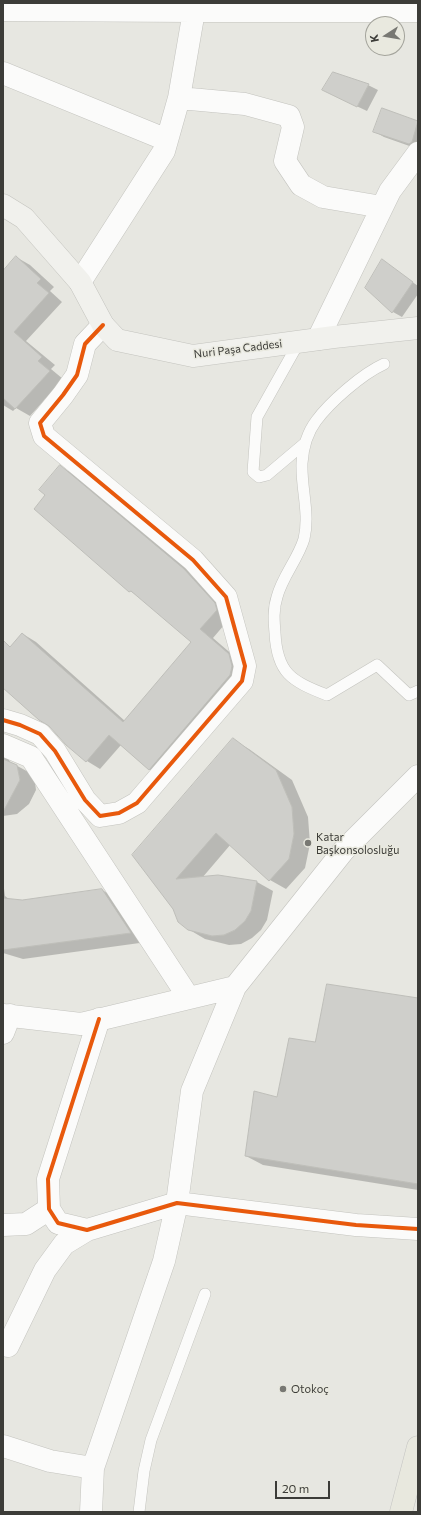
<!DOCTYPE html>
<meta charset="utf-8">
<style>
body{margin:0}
#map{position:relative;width:421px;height:1515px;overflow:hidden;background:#e7e7e1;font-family:Commissioner,sans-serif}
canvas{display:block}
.frame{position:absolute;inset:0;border:4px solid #3c3c38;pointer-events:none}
.north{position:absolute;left:365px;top:16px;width:40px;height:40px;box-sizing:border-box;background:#e9e9df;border:1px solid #a4a49c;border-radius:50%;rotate:258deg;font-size:11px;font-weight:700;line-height:16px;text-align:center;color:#3c3c38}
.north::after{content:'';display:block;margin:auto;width:14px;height:18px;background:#787873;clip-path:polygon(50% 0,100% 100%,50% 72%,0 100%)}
.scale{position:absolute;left:275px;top:1481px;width:55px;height:18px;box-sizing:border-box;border:2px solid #3c3c38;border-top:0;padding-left:5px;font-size:12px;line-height:14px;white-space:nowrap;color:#3c3c38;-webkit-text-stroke:3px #e9e9df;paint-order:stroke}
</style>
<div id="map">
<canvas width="421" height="1515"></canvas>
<div class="frame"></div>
<div class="north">K</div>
<div class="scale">20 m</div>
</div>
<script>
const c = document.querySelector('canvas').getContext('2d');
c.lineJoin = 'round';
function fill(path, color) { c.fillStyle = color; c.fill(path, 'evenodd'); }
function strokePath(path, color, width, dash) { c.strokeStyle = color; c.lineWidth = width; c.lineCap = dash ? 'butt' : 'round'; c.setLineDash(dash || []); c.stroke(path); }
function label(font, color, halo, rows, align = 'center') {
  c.font = font + ' Commissioner,sans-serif'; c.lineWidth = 3; c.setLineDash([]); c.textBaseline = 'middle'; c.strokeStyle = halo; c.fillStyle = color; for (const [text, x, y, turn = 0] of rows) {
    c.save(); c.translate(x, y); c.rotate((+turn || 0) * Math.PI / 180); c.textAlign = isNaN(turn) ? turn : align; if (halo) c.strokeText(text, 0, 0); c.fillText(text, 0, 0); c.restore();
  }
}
fill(new Path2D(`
 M 368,85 L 378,90 L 367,111 L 333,95 Z
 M 383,109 L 418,122 L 418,149 L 384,137 L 375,132 Z
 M 16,257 L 30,265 L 54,287 L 50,291 L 62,302 L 26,341 L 55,365 L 51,369 L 63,379 L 30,416 L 16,408 L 13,411 L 3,405 L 3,272 Z
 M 383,261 L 418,286 L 418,294 L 402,317 L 393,312 L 366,288 Z
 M 60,467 L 74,474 L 198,578 L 230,618 L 213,638 L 242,663 L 163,777 L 149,769 L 121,745 L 100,769 L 87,761 L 67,744 L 50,725 L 3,687 L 3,650 L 7,645 L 11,648 L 23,634 L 36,642 L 125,721 L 192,642 L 138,596 L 130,591 L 47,495 Z
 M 233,740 L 249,749 L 292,780 L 308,817 L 310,844 L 305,868 L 286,889 L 270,880 L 231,844 L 202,878 L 257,882 L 273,891 L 267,920 L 261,930 L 252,938 L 241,944 L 229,945 L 205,939 L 188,929 L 133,855 Z
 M 3,755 L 8,758 L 10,762 L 34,775 L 36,790 L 29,804 L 17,814 L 3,816 Z
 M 3,881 L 5,896 L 10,900 L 22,901 L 102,890 L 119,900 L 147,942 L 23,959 L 3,953 Z
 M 418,999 L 418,1190 L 263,1165 L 246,1156 L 278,1098 L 316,1043 Z`), '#0003');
const building = new Path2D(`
 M 333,72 L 369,84 L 357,107 L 322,90 Z
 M 382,108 L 418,121 L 412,142 L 409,144 L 373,132 Z
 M 16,256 L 41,279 L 37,283 L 49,293 L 14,332 L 42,357 L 38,361 L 50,371 L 15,409 L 3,398 L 3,271 Z
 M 382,259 L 413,282 L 392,313 L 365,288 Z
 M 60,465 L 184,569 L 215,603 L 217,610 L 200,629 L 229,654 L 232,666 L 230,675 L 149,770 L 109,735 L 86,762 L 66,745 L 49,726 L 39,720 L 3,688 L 3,640 L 10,647 L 22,633 L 123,722 L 191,642 L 131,591 L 129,592 L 34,509 L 45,495 L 39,490 Z
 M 233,738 L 276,770 L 292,807 L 294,834 L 289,859 L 269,881 L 216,833 L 176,879 L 218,875 L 257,881 L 251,911 L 245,921 L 235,930 L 224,935 L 212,936 L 188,930 L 178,922 L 173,909 L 132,855 Z
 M 3,759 L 17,765 L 20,780 L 3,812 Z
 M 102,889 L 131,933 L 3,950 L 3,898 L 22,900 Z
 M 327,984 L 418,998 L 418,1184 L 245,1156 L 254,1091 L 277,1097 L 289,1038 L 315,1042 Z`);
fill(building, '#cfcfcb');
strokePath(building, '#bebeb9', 1);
const lane = new Path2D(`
 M 299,342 L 257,417 L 253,472 L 259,477 L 267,475 L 305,443
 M 384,364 C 362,374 330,402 316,421 C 307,433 303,449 302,463 C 301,489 310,513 304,539 C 298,559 282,577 277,597 C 273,609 274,621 275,633 C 277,673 291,681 327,695 L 377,665 L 409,695 L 418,691
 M 139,1512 L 144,1471 L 151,1440 L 205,1294`);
const street = new Path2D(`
 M 3,10 L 194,11 L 179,98 L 164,151 L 80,282
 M 194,11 L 418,11
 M 3,73 L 167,140
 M 179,98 L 245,104 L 289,116 L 293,127 L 285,161 L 301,185 L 323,197 L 382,207
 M 318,339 L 390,191 L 418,153
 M 3,720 L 20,725 L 40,734 L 55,751 L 85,800 L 100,816 L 119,813 L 137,803 L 242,681 L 245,666 L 226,597 L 193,560 L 44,436 L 40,423 L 63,395 L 77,375 L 85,344 L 103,325
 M 3,745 L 31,757 L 189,998
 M 3,1015 L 81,1024 L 235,987 L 344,850 L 418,776
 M 99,1019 L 48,1179 L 49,1209 L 58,1223 L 87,1230 L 177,1203 L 356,1225 L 418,1229
 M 3,1033 L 10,1015
 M 3,1225 L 26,1224 L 49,1209
 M 8,1346 L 45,1270 L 64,1244 L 87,1230
 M 3,1446 L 50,1461 L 93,1468
 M 91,1512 L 93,1468 L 164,1261 L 177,1203 L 192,1091 L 235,987`);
const secondary = new Path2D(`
 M 3,205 L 24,218 L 80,282 L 103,325 L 117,340 L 193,356 L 334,337 L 418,328`);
const primary = new Path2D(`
 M 401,1512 L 418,1447`);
strokePath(lane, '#c3c3be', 12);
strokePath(street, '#c3c3be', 23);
strokePath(secondary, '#c3c3be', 23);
strokePath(primary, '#c4c4c2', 23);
strokePath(lane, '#fbfbfa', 11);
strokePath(street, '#fbfbfa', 22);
strokePath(secondary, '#f1f1ed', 22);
strokePath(primary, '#e8e8de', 22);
strokePath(new Path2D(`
 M 3,720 L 20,725 L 40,734 L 55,751 L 85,800 L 100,816 L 119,813 L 137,803 L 242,681 L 245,666 L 226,597 L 193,560 L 44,436 L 40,423 L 63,395 L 77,375 L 85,344 L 103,325
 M 99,1019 L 48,1179 L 49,1209 L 58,1223 L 87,1230 L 177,1203 L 356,1225 L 418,1229`), '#e8590c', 4);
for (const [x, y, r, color] of [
 [308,843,4,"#787873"],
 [283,1389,4,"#787873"]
]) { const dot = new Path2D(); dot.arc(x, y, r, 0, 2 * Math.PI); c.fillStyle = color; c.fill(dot); strokePath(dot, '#e9e9df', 1.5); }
label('11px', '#3c3c38', '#e9e9df', [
 ["Nuri Paşa Caddesi",238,349,-7]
]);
label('11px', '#3c3c38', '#e9e9df', [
 ["Katar",316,837],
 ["Başkonsolosluğu",316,850],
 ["Otokoç",291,1389]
], 'left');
</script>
